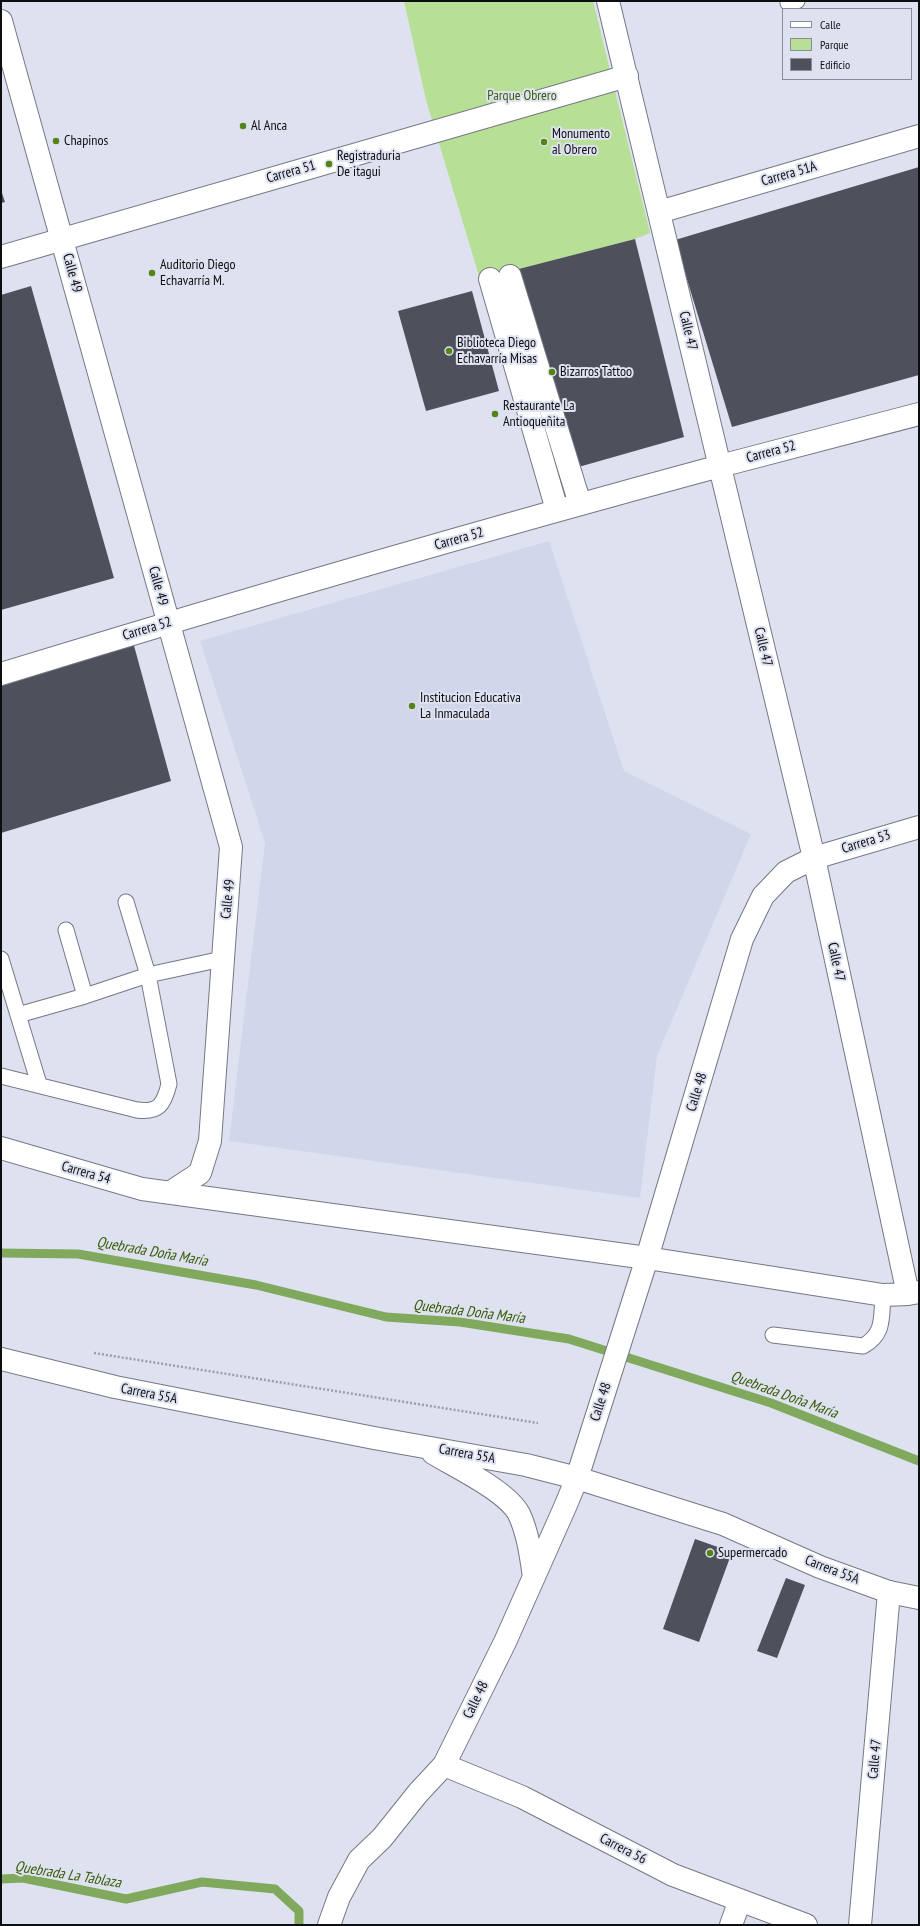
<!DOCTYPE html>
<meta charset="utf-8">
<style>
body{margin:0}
#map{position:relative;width:920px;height:1926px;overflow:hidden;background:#dee2f0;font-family:"PT Sans Narrow",sans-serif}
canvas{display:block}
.frame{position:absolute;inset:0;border:2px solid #0d0e12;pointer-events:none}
.legend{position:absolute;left:782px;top:8px;width:130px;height:72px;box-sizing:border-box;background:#dee2f0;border:1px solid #8a8d97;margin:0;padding:5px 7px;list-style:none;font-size:12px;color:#0d0e12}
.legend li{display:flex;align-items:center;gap:8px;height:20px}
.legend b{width:20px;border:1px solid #8a8d97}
</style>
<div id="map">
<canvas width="920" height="1926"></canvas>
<div class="frame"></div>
<ul class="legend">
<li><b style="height:5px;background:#fff"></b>Calle</li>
<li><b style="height:11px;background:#b7df95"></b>Parque</li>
<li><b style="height:11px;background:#4e515c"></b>Edificio</li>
</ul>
</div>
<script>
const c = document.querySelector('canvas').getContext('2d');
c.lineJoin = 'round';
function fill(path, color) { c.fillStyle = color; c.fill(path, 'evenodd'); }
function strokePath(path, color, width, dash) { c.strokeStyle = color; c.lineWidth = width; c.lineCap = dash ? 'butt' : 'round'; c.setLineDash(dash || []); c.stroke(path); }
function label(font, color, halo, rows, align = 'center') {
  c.font = font + ' "PT Sans Narrow",sans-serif'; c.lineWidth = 4; c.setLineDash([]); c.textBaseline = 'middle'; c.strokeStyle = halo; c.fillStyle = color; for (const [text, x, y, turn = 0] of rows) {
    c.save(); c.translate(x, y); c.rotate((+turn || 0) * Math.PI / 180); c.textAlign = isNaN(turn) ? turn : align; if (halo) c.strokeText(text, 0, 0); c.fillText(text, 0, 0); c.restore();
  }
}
fill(new Path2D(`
 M 549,541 L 624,771 L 751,834 L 657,1056 L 640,1198 L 229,1141 L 265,843 L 200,641 Z`), '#d1d6eb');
fill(new Path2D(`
 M 404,1 L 593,1 L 650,233 L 635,239 L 511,271 L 582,492 L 548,505 L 426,100 Z`), '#b7df95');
strokePath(new Path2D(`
 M 1,1253 L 78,1254 L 256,1285 L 386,1317 L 460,1322 L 569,1339 L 771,1403 L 919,1461
 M 1,1879 L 23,1878 L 126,1899 L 202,1882 L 275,1889 L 299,1911 L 299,1925`), '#81a95d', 9);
fill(new Path2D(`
 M 919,167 L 919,375 L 732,427 L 675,240 Z
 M 1,190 L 5,202 L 1,203 Z
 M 635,239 L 684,437 L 575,468 L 511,271 Z
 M 31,286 L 114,578 L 1,610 L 1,295 Z
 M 472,291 L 499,391 L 426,411 L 398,311 Z
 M 133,642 L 171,781 L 1,833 L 1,685 Z
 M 695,1539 L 732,1552 L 699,1642 L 663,1629 Z
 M 786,1578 L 805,1585 L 777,1658 L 757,1651 Z`), '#4e515c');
const lane = new Path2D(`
 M 788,1 L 788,3 L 797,1
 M 66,930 L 85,996
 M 1,959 L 39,1084
 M 18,1015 L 85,996 L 148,975 L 222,959
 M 1,1076 L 137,1110 C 159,1113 164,1104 169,1084 L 148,975 L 126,902
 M 773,1335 L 863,1346 C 885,1334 881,1317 883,1295`);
const street = new Path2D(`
 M 1,21 L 231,847 L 210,1141 L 200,1173 L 171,1192
 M 659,212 L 919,136
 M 510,276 L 580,504
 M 490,279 L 557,510
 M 720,466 L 919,414
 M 647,1258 L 883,1295 L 908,1294 L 919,1292
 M 908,1294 L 814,858 L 919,827
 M 444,1765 L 522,1797 L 673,1875 L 806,1925
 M 731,1925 L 740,1900
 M 860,1925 L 889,1592`);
const secondary = new Path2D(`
 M 1,257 L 627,76
 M 1,674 C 239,601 479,531 720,466
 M 1,1148 L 142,1189 L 647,1258
 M 1,1359 L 115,1387 L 374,1438 L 526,1465 L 577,1478 L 723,1524 L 820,1567 L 889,1592 L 919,1598
 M 433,1453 C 456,1467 507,1491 519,1514 C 528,1533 531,1556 534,1577
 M 329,1925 L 339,1897 L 359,1860 L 382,1838 L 418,1793 L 444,1765 L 505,1642 L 565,1507 L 577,1478 L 647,1258 L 742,939 L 763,896 L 786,872 L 814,858 L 608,1`);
strokePath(lane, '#757884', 17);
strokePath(street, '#757884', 24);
strokePath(secondary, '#757884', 24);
strokePath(new Path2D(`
 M 94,1353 L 538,1423`), '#9b9ea9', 2.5, [2, 2]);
strokePath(lane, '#fff', 15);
strokePath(street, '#fff', 22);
strokePath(secondary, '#fff', 22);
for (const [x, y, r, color] of [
 [243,126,4,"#548416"],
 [56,141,4,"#548416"],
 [544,142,4,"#548416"],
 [329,164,4,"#548416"],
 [152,273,4,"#548416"],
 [449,351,4,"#548416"],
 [552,372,4,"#548416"],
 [495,414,4,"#548416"],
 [412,706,4,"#548416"],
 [710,1553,4,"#548416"]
]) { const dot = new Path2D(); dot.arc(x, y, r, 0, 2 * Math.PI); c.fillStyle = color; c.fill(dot); strokePath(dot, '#dee2f0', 1.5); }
label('14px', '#3b5e0c', '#dee2f0', [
 ["Parque Obrero",522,96]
]);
label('14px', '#0d0e12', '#dee2f0', [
 ["Al Anca",251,126],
 ["Monumento",552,134],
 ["al Obrero",552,150],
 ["Chapinos",64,141],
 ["Registraduria",337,156],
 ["De itagui",337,172],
 ["Auditorio Diego",160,265],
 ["Echavarría M.",160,281],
 ["Biblioteca Diego",457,343],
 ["Echavarría Misas",457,359],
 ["Bizarros Tattoo",560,372],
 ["Restaurante La",503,406],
 ["Antioqueñita",503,422],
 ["Institucion Educativa",420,698],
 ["La Inmaculada",420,714],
 ["Supermercado",718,1553]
], 'left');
label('14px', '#0d0e12', '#dee2f0', [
 ["Carrera 51",291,172,-16],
 ["Carrera 51A",789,174,-16],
 ["Calle 49",72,273,75],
 ["Calle 47",688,331,77],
 ["Carrera 52",771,452,-15],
 ["Carrera 52",459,539,-16],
 ["Calle 49",158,586,75],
 ["Carrera 52",147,629,-17],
 ["Calle 47",763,647,77],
 ["Carrera 53",866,842,-17],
 ["Calle 49",228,899,-84],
 ["Calle 47",836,962,78],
 ["Calle 48",697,1092,-73],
 ["Carrera 54",86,1173,16],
 ["Carrera 55A",149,1394,11],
 ["Calle 48",601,1402,-72],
 ["Carrera 55A",467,1454,10],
 ["Carrera 55A",832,1570,21],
 ["Calle 48",476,1700,-64],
 ["Calle 47",875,1759,-85],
 ["Carrera 56",623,1849,27]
]);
label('italic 15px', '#375b06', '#dee2f0', [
 ["Quebrada Doña María",152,1252,10],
 ["Quebrada Doña María",469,1312,7],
 ["Quebrada Doña María",784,1395,20],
 ["Quebrada La Tablaza",68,1875,9]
]);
</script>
